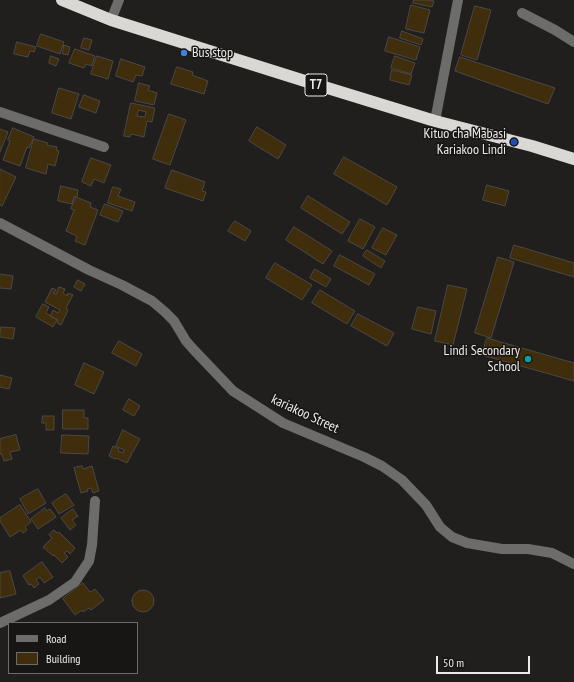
<!DOCTYPE html>
<style>
body{margin:0}
#map{position:relative;width:574px;height:682px;overflow:hidden;background:#211f1d;font-family:"PT Sans Narrow",sans-serif}
canvas{display:block}
.legend{position:absolute;left:8px;top:622px;width:130px;height:52px;box-sizing:border-box;background:#181614;border:1px solid #6d6b6a;margin:0;padding:5px 7px;list-style:none;font-size:12px;color:#edebea}
.legend li{display:flex;align-items:center;gap:8px;height:20px}
.legend b{width:20px;border:1px solid #6d6b6a}
.scale{position:absolute;left:436px;top:656px;width:94px;height:18px;box-sizing:border-box;border:2px solid #edebea;border-top:0;padding-left:5px;font-size:12px;line-height:14px;white-space:nowrap;color:#edebea;-webkit-text-stroke:3px #181614;paint-order:stroke}
</style>
<div id="map">
<canvas width="574" height="682"></canvas>
<ul class="legend">
<li><b style="height:5px;background:#6c6c6a"></b>Road</li>
<li><b style="height:11px;background:#3f2d0b"></b>Building</li>
</ul>
<div class="scale">50 m</div>
</div>
<script>
const c = document.querySelector('canvas').getContext('2d');
c.lineJoin = 'round';
function fill(path, color) { c.fillStyle = color; c.fill(path, 'evenodd'); }
function strokePath(path, color, width, dash) { c.strokeStyle = color; c.lineWidth = width; c.lineCap = dash ? 'butt' : 'round'; c.setLineDash(dash || []); c.stroke(path); }
function label(font, color, halo, rows, align = 'center') {
  c.font = font + ' "PT Sans Narrow",sans-serif'; c.lineWidth = 3; c.setLineDash([]); c.textBaseline = 'middle'; c.strokeStyle = halo; c.fillStyle = color; for (const [text, x, y, turn = 0] of rows) {
    c.save(); c.translate(x, y); c.rotate((+turn || 0) * Math.PI / 180); c.textAlign = isNaN(turn) ? turn : align; if (halo) c.strokeText(text, 0, 0); c.fillText(text, 0, 0); c.restore();
  }
}
const building = new Path2D(`
 M 414,0 L 430,0 L 434,1 L 432,7 L 413,3 Z
 M 411,5 L 430,10 L 424,33 L 406,29 Z
 M 475,6 L 491,10 L 477,60 L 461,55 Z
 M 402,31 L 423,39 L 421,45 L 400,38 Z
 M 41,34 L 64,42 L 60,54 L 37,46 Z
 M 389,37 L 420,47 L 416,60 L 385,51 Z
 M 84,38 L 92,40 L 89,50 L 81,48 Z
 M 17,42 L 36,47 L 34,52 L 30,51 L 28,57 L 14,54 Z
 M 64,45 L 70,47 L 68,55 L 63,54 Z
 M 75,49 L 95,56 L 92,66 L 86,64 L 84,68 L 69,63 Z
 M 51,56 L 59,59 L 56,66 L 49,63 Z
 M 97,56 L 113,61 L 108,79 L 91,74 Z
 M 395,56 L 415,63 L 411,74 L 391,68 Z
 M 460,57 L 555,88 L 548,104 L 455,71 Z
 M 121,59 L 145,67 L 142,76 L 136,75 L 133,82 L 116,76 Z
 M 177,67 L 193,72 L 192,75 L 208,81 L 204,94 L 171,84 Z
 M 392,70 L 412,75 L 409,85 L 390,80 Z
 M 139,83 L 150,86 L 148,90 L 157,93 L 154,105 L 135,101 Z
 M 59,88 L 79,94 L 71,119 L 52,113 Z
 M 84,95 L 100,101 L 96,113 L 79,107 Z
 M 131,103 L 155,108 L 152,122 L 147,121 L 144,137 L 131,134 L 130,137 L 124,136 ZM 139,110 L 146,112 L 145,117 L 137,116 Z
 M 169,114 L 186,120 L 170,165 L 153,159 Z
 M 257,127 L 286,145 L 278,159 L 249,141 Z
 M 13,128 L 34,137 L 29,148 L 27,147 L 20,166 L 3,160 L 10,141 L 8,140 Z
 M 0,129 L 8,132 L 0,152 Z
 M 34,139 L 48,143 L 47,145 L 57,147 L 56,150 L 59,151 L 55,166 L 48,164 L 46,174 L 26,168 Z
 M 344,157 L 397,187 L 387,205 L 334,174 Z
 M 91,158 L 111,165 L 104,183 L 94,179 L 91,186 L 82,182 Z
 M 0,169 L 16,177 L 2,206 L 0,205 Z
 M 172,170 L 205,182 L 202,191 L 206,192 L 203,201 L 165,188 Z
 M 487,185 L 509,191 L 505,206 L 483,200 Z
 M 61,186 L 78,190 L 77,197 L 74,196 L 72,204 L 58,201 Z
 M 113,187 L 121,189 L 118,196 L 135,202 L 132,211 L 108,203 Z
 M 308,196 L 350,222 L 342,234 L 301,208 Z
 M 76,197 L 91,203 L 90,207 L 98,210 L 85,245 L 75,241 L 77,236 L 66,231 L 74,210 L 71,209 Z
 M 105,204 L 123,211 L 118,222 L 100,215 Z
 M 360,219 L 375,227 L 363,249 L 348,241 Z
 M 235,221 L 251,231 L 245,241 L 228,231 Z
 M 294,227 L 332,251 L 323,264 L 286,240 Z
 M 383,228 L 397,235 L 386,255 L 372,248 Z
 M 514,245 L 574,263 L 574,277 L 510,258 Z
 M 367,250 L 385,261 L 381,268 L 363,256 Z
 M 340,255 L 375,274 L 369,285 L 334,266 Z
 M 498,257 L 514,262 L 491,338 L 475,333 Z
 M 275,263 L 312,285 L 302,300 L 266,278 Z
 M 315,269 L 331,279 L 326,287 L 310,278 Z
 M 0,274 L 13,276 L 11,289 L 0,288 Z
 M 78,280 L 85,284 L 81,291 L 74,287 Z
 M 448,285 L 467,289 L 453,345 L 435,341 Z
 M 59,287 L 65,289 L 63,293 L 67,296 L 68,293 L 73,295 L 66,308 L 68,310 L 61,325 L 57,323 L 58,320 L 50,316 L 53,310 L 58,313 L 60,310 L 45,302 L 52,288 L 56,290 L 55,292 L 54,292 L 53,293 L 56,294 Z
 M 320,290 L 355,311 L 347,324 L 312,303 Z
 M 43,304 L 49,307 L 46,313 L 57,320 L 53,327 L 36,317 Z
 M 418,307 L 436,311 L 431,334 L 412,329 Z
 M 358,314 L 394,333 L 387,346 L 351,326 Z
 M 1,327 L 15,328 L 13,339 L 0,337 Z
 M 487,338 L 574,363 L 574,381 L 482,355 Z
 M 119,341 L 142,354 L 136,366 L 112,353 Z
 M 84,363 L 104,372 L 94,394 L 75,385 Z
 M 0,375 L 12,378 L 9,389 L 0,387 Z
 M 129,399 L 140,406 L 134,416 L 123,410 Z
 M 63,410 L 84,410 L 84,418 L 88,418 L 88,429 L 63,429 Z
 M 43,416 L 54,416 L 54,430 L 46,430 L 46,423 L 42,423 Z
 M 123,430 L 140,439 L 133,452 L 132,452 L 131,454 L 132,454 L 127,463 L 116,458 L 115,459 L 109,456 L 113,446 L 119,449 L 118,451 L 123,453 L 124,450 L 116,446 Z
 M 16,435 L 20,450 L 10,452 L 12,459 L 4,461 L 2,454 L 0,454 L 0,439 Z
 M 62,435 L 89,436 L 88,454 L 61,453 Z
 M 82,466 L 83,469 L 92,466 L 99,491 L 93,493 L 91,488 L 87,489 L 88,491 L 81,493 L 74,468 Z
 M 38,489 L 46,503 L 28,514 L 20,499 Z
 M 66,494 L 74,505 L 59,514 L 52,503 Z
 M 20,505 L 31,522 L 25,527 L 27,530 L 23,533 L 21,530 L 10,537 L 0,521 L 0,518 Z
 M 45,508 L 47,511 L 50,509 L 56,517 L 38,529 L 31,519 Z
 M 73,509 L 78,516 L 72,520 L 76,525 L 70,530 L 61,518 Z
 M 54,530 L 57,533 L 59,532 L 75,548 L 70,554 L 67,551 L 64,553 L 68,557 L 62,563 L 54,555 L 53,556 L 43,547 L 52,538 L 49,535 Z
 M 42,562 L 53,577 L 44,583 L 40,577 L 36,580 L 39,584 L 34,588 L 31,584 L 29,585 L 23,576 Z
 M 10,571 L 16,594 L 0,598 L 0,573 Z
 M 83,583 L 90,592 L 95,589 L 104,600 L 91,610 L 89,608 L 83,612 L 82,610 L 75,615 L 63,599 Z
 M132 601a11 11 0 1 1 22 0a11 11 0 1 1-22 0Z`);
fill(building, '#3f2d0b');
strokePath(building, '#4a4946', 1);
strokePath(new Path2D(`
 M 522,13 L 555,30 L 574,42
 M 111,20 L 119,0
 M 0,112 L 104,147
 M 435,121 L 458,0
 M 0,223 L 89,270 L 122,285 L 152,301 L 165,312 L 174,321 L 186,341 L 194,350 L 233,391 L 283,423 L 364,457 L 382,466 L 402,480 L 426,505 L 440,527 L 452,537 L 467,543 L 502,549 L 528,549 L 552,553 L 574,564
 M 0,623 L 49,600 L 75,582 L 89,561 L 92,545 L 95,501`), '#6c6c6a', 10);
strokePath(new Path2D(`
 M 62,0 L 111,20 L 308,82 L 435,121 L 532,146 L 574,159`), '#dad8d5', 12);
for (const [x, y, r, color] of [
 [184,53,4,"#3f7fe0"],
 [514,142,4,"#1a4fb4"],
 [528,359,4,"#0f9aa8"]
]) { const dot = new Path2D(); dot.arc(x, y, r, 0, 2 * Math.PI); c.fillStyle = color; c.fill(dot); strokePath(dot, '#181614', 1.5); }
for (const [x, y, w] of [
 [316,85,22]
]) { const box = new Path2D(); box.roundRect(x - w / 2, y - 11, w, 22, 3); c.fillStyle = '#181614'; c.fill(box); strokePath(box, '#edebea', 1); }
label('bold 13px', '#edebea', null, [
 ["T7",316,85]
]);
label('14px', '#edebea', '#181614', [
 ["Bus stop",192,53,"left"],
 ["Kituo cha Mabasi",506,134],
 ["Kariakoo Lindi",506,150],
 ["Lindi Secondary",520,351],
 ["School",520,367]
], 'right');
label('14px', '#edebea', '#181614', [
 ["kariakoo Street",305,414,25]
]);
</script>
